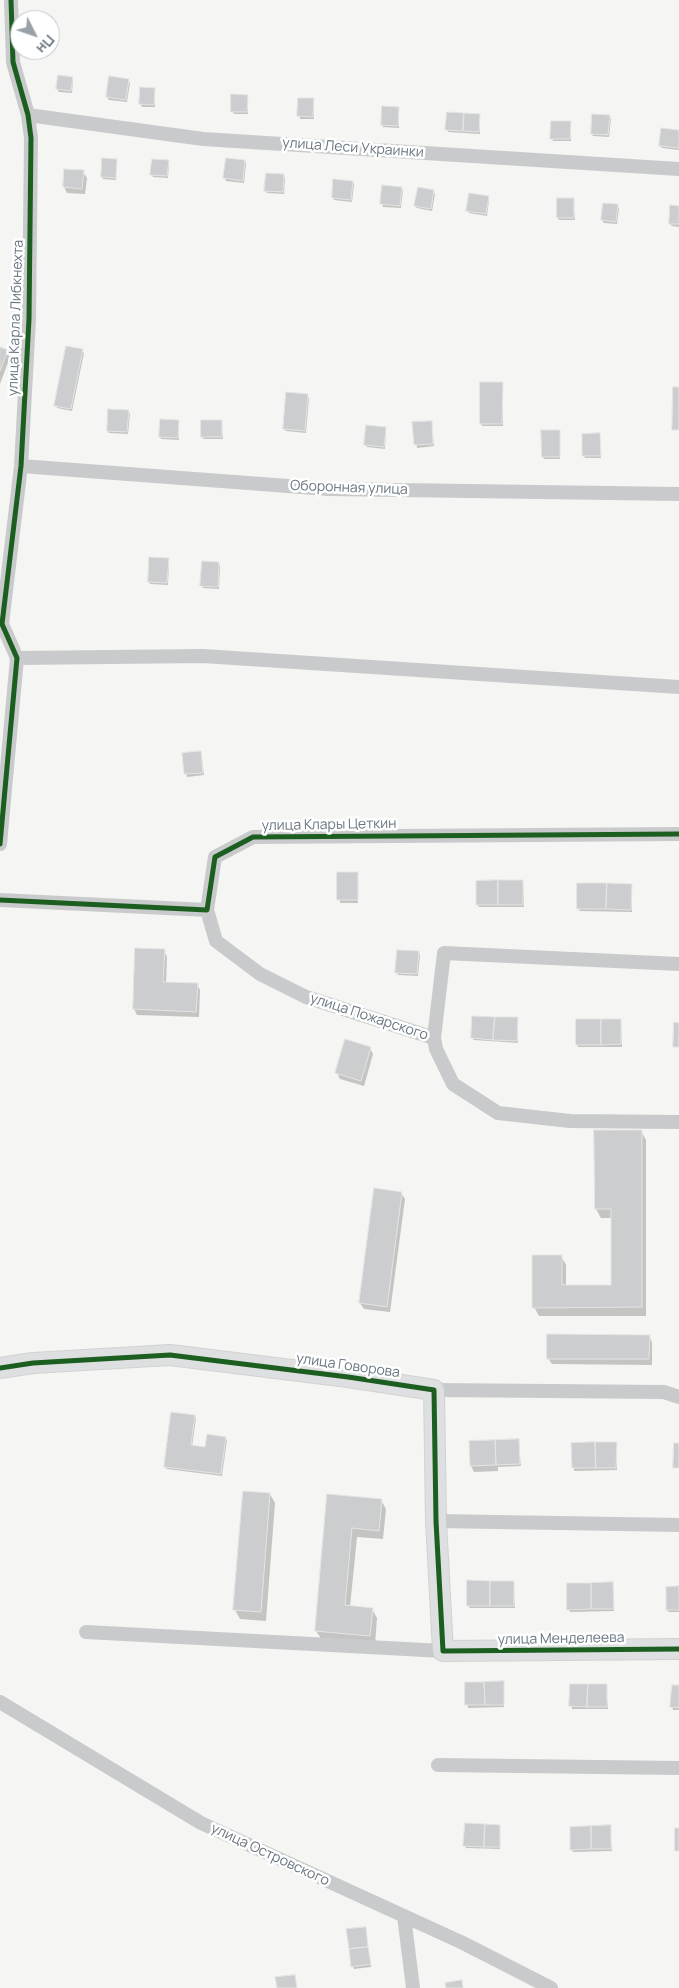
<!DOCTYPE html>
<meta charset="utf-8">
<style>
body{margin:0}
#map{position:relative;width:679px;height:1988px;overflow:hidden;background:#f5f5f4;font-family:Manrope,sans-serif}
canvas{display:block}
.north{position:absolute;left:10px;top:10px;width:50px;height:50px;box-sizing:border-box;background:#fff;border:1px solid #c3c8cd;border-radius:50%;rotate:131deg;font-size:14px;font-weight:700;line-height:20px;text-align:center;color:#687681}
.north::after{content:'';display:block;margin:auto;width:18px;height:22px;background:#99a2a9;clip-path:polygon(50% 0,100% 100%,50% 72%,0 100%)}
</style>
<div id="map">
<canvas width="679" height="1988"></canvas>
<div class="north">Пн</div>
</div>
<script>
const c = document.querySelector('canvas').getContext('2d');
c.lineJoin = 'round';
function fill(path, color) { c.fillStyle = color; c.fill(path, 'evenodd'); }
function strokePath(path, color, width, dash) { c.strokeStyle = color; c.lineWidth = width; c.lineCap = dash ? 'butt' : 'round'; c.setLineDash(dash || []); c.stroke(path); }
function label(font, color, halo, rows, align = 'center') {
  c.font = font + ' Manrope,sans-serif'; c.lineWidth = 5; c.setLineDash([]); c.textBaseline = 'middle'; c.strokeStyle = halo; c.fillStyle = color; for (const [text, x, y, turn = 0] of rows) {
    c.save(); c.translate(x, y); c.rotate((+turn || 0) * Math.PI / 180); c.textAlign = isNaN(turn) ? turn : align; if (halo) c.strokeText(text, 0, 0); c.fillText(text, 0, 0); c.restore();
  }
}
fill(new Path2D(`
 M 72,78 L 73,81 L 72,93 L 59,92 L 57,89 Z
 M 128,80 L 130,83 L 127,102 L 109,100 L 107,97 Z
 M 154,89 L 155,107 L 142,107 L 141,104 Z
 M 247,96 L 248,114 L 234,114 L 232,111 Z
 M 299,99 L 313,100 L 314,119 L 300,119 Z
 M 398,108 L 399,128 L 383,127 L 382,125 Z
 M 479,115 L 480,134 L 448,132 L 447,129 Z
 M 609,116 L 611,119 L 609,137 L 593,136 L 592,134 Z
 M 570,122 L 571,141 L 553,141 L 552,138 Z
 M 679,131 L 679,150 L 662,148 L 660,146 Z
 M 116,160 L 116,180 L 103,179 L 102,176 Z
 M 245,161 L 246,164 L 244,183 L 226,181 L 225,178 Z
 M 168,162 L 169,164 L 168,178 L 153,177 L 151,174 Z
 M 65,170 L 83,172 L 87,178 L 85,194 L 67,193 L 64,187 Z
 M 283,176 L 285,178 L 284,194 L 267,193 L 265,190 Z
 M 352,182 L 354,184 L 352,202 L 334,200 L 333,198 Z
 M 401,188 L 403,190 L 401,208 L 383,207 L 382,204 Z
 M 433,191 L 435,194 L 432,211 L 417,208 L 415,206 Z
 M 488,197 L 489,200 L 487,216 L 469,213 L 468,211 Z
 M 573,199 L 575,220 L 559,220 L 558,218 Z
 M 617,206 L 619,208 L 617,224 L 604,223 L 602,220 Z
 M 679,207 L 679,227 L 672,226 L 670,224 Z
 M 0,349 L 7,351 L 10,357 L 0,384 Z
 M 82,351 L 84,353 L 72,411 L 57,408 L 56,405 Z
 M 502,383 L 503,385 L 503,426 L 482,426 L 481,423 Z
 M 307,396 L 309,398 L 306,433 L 286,431 L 284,429 Z
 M 128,411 L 130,414 L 128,434 L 109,433 L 108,431 Z
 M 178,421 L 179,440 L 161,439 L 160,436 Z
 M 221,421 L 223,439 L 204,439 L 202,437 Z
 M 431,423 L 434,446 L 417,448 L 414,424 Z
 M 385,428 L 386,430 L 385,449 L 367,447 L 365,445 Z
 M 559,431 L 560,459 L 544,459 L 543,457 Z
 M 599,434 L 601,458 L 585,458 L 584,456 Z
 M 168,559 L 169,562 L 168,585 L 150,584 L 149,582 Z
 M 218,563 L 220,566 L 219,589 L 203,588 L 202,586 Z
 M 201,752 L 204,775 L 187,777 L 184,754 Z
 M 339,873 L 357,873 L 358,903 L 340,903 Z
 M 523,881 L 524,907 L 479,907 L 478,905 Z
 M 631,885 L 632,912 L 580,911 L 578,908 Z
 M 164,951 L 167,957 L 166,983 L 197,984 L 200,990 L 199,1017 L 137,1015 L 134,1009 Z
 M 418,952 L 420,955 L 418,976 L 398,975 L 397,972 Z
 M 517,1018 L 518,1043 L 474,1040 L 472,1038 Z
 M 621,1020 L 622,1047 L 578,1047 L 577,1044 Z
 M 370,1048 L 373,1054 L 364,1086 L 340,1079 L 337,1073 Z
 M 641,1131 L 646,1140 L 646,1316 L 539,1316 L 534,1307 L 561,1256 L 566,1265 L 566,1287 L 612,1286 L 612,1218 L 601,1218 L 596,1209 Z
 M 401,1193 L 405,1199 L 390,1312 L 364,1309 L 360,1303 Z
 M 649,1336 L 652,1342 L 652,1365 L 552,1364 L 548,1358 Z
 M 195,1416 L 196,1418 L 192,1447 L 206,1449 L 225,1438 L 227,1440 L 222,1476 L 167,1469 L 165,1467 Z
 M 518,1440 L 521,1466 L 498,1467 L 498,1471 L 474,1472 L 471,1466 Z
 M 573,1444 L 616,1444 L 617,1470 L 574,1471 Z
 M 270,1494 L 275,1503 L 266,1621 L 240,1619 L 235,1610 Z
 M 328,1496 L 381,1500 L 386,1509 L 383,1539 L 357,1537 L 350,1607 L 372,1609 L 377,1618 L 375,1645 L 322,1640 L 316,1631 Z
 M 513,1582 L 515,1608 L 470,1608 L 468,1605 Z
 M 613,1584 L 614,1611 L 570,1612 L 569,1609 Z
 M 679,1588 L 679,1612 L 669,1612 L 667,1610 Z
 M 466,1683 L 503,1683 L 504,1707 L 468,1708 Z
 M 571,1685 L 606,1685 L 608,1709 L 572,1709 Z
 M 679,1686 L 679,1710 L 673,1710 L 672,1707 Z
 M 500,1826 L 500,1849 L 466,1848 L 465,1846 Z
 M 610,1827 L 612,1851 L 573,1852 L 572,1849 Z
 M 365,1928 L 371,1967 L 354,1969 L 353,1967 Z`), '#0003');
const building = new Path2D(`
 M 58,75 L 73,77 L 71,91 L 56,89 Z
 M 109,76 L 129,79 L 126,100 L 106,97 Z
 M 140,87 L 155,88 L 154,105 L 139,104 Z
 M 231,94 L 248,95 L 247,112 L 231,112 Z
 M 298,98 L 314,98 L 313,117 L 297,116 Z
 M 382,106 L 399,107 L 398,126 L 381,125 Z
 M 447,112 L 464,113 L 463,131 L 445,130 Z
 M 464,113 L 480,114 L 479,132 L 463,131 Z
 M 592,114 L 610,115 L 608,135 L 591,134 Z
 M 551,121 L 571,121 L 570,139 L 550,139 Z
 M 661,128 L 679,130 L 679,148 L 659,146 Z
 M 102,158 L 117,159 L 116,178 L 101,177 Z
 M 226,158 L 245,160 L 243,181 L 223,178 Z
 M 152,159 L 169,160 L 167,176 L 150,175 Z
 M 64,169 L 84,170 L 82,189 L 63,187 Z
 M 266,173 L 284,174 L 283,192 L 264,191 Z
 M 333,179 L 353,181 L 351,200 L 332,198 Z
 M 382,185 L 402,187 L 400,206 L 380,204 Z
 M 418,187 L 434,190 L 431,209 L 414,206 Z
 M 469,193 L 489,196 L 486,214 L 466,211 Z
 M 557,198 L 574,198 L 574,218 L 557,218 Z
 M 603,203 L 618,204 L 616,222 L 601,220 Z
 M 670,205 L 679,206 L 679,224 L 669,224 Z
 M 66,346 L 83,349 L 71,409 L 54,406 Z
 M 0,347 L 8,350 L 0,371 Z
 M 480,382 L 503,382 L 502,424 L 480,424 Z
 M 673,387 L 679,387 L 679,430 L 672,430 Z
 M 286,392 L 308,394 L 305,431 L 283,429 Z
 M 108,409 L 129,410 L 127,432 L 107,431 Z
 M 160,419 L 179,420 L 178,438 L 159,437 Z
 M 201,420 L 222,420 L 222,437 L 201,437 Z
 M 432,421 L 433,444 L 414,445 L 412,422 Z
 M 366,425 L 386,427 L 384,447 L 364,445 Z
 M 541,430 L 560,430 L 560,457 L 542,457 Z
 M 600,433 L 601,456 L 582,456 L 582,434 Z
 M 149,557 L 169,558 L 167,583 L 148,582 Z
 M 202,561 L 219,562 L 218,587 L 200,586 Z
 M 201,751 L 203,773 L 184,774 L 182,753 Z
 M 337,872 L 358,872 L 358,900 L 337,900 Z
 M 498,880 L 523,880 L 523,905 L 498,905 Z
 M 498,880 L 498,905 L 476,905 L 476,881 Z
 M 577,883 L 607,883 L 606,909 L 577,909 Z
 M 607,883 L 632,884 L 631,910 L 606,909 Z
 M 135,948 L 165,949 L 163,982 L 198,983 L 196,1012 L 133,1009 Z
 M 397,950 L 419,951 L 417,974 L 395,973 Z
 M 472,1016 L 495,1017 L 493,1040 L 471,1038 Z
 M 495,1017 L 518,1017 L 517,1041 L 493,1040 Z
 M 576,1019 L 601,1019 L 601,1045 L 576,1045 Z
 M 601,1019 L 621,1019 L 621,1044 L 601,1045 Z
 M 674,1022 L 679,1023 L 679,1047 L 673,1047 Z
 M 345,1039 L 371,1047 L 361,1081 L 335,1073 Z
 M 594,1130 L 642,1130 L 642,1307 L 532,1308 L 532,1255 L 562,1255 L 562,1285 L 611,1285 L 611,1209 L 595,1209 Z
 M 374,1188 L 402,1192 L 387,1307 L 359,1303 Z
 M 547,1334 L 650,1335 L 649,1359 L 547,1359 Z
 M 171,1412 L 195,1415 L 191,1445 L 205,1447 L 207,1434 L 226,1437 L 221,1474 L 164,1467 Z
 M 519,1439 L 520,1464 L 496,1465 L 495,1440 Z
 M 495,1440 L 496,1465 L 470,1466 L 469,1441 Z
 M 595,1442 L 596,1468 L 572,1468 L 571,1443 Z
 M 595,1442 L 617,1442 L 616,1468 L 596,1468 Z
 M 674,1443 L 679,1443 L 679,1468 L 673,1468 Z
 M 243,1491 L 270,1493 L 261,1612 L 233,1610 Z
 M 327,1494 L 382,1499 L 379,1531 L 352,1528 L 345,1605 L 373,1608 L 370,1636 L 315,1631 Z
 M 467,1580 L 490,1581 L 490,1606 L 467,1606 Z
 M 490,1581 L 514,1581 L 514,1606 L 490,1606 Z
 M 613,1582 L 614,1609 L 591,1609 L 591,1583 Z
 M 567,1583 L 591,1583 L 591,1609 L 567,1610 Z
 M 679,1586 L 679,1610 L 666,1610 L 666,1587 Z
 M 504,1681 L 504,1705 L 485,1705 L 484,1682 Z
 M 465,1682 L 484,1682 L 485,1705 L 465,1705 Z
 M 570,1684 L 588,1684 L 587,1707 L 569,1706 Z
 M 588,1684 L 607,1684 L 607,1707 L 587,1707 Z
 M 672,1685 L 679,1685 L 679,1708 L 670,1707 Z
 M 465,1823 L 485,1824 L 484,1847 L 463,1846 Z
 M 485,1824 L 500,1825 L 500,1847 L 484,1847 Z
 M 611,1825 L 611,1849 L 591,1849 L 591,1826 Z
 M 591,1826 L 591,1849 L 570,1850 L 570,1827 Z
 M 675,1828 L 679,1828 L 679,1851 L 675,1851 Z
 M 366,1927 L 368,1947 L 349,1949 L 346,1929 Z
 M 368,1947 L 371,1964 L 351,1967 L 349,1949 Z
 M 295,1975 L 297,1988 L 277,1988 L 275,1977 Z
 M 462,1980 L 463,1988 L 446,1988 L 445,1983 Z`);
fill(building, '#cccdce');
strokePath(building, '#e4e4e4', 1);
const secondary = new Path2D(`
 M 0,1368 L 33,1363 L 170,1355 L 348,1377 L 434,1390 L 436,1521 L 443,1651 L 679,1649`);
strokePath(secondary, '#d2d2d2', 22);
strokePath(new Path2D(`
 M 28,115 L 203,139 L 679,169
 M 21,466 L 328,489 L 679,494
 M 17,658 L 203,656 L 679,687
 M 0,844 L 17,658 L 2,624 L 21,466 L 29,319 L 31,138 L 28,115 L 13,62 L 11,0
 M 0,900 L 207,910 L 215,857 L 253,837 L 679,834
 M 207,910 L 216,941 L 260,974 L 306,997 L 434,1038 L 436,1049 L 453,1084 L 498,1113 L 570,1121 L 679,1122
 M 434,1038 L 444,953 L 679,964
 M 434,1390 L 664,1392 L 679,1397
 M 436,1521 L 679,1525
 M 86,1632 L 443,1651
 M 0,1702 L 201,1823 L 463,1943 L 551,1988
 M 438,1765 L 679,1768
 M 404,1916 L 413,1988`), '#c9cacb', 14);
strokePath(secondary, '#dedfe0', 20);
strokePath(new Path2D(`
 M 0,844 L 17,658 L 2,624 L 21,466 L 29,319 L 31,138 L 28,115 L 13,62 L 11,0
 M 0,900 L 207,910 L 215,857 L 253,837 L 679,834
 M 0,1368 L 33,1363 L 170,1355 L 348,1377 L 434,1390 L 436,1521 L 443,1651 L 679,1649`), '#1b5e20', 5);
label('14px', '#687681', '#fff', [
 ["улица Леси Украинки",353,148,4],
 ["улица Карла Либкнехта",16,318,-88],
 ["Оборонная улица",349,488,2],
 ["улица Клары Цеткин",329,825,-1],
 ["улица Пожарского",369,1017,18],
 ["улица Говорова",348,1366,8],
 ["улица Менделеева",561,1639,-1],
 ["улица Островского",270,1855,25]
]);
</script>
